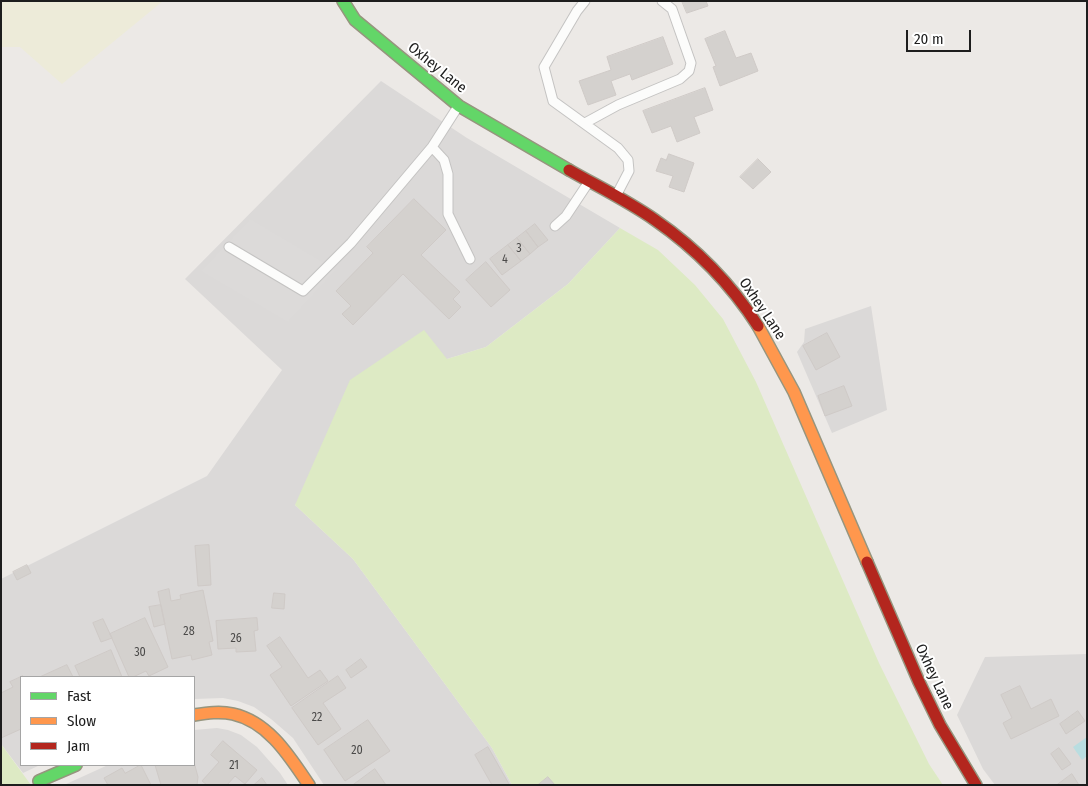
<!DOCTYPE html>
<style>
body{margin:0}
#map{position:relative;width:1088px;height:786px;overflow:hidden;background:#ece9e6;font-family:"Fira Sans Condensed",sans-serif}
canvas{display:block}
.frame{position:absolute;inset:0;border:2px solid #1d1d1d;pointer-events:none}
.legend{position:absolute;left:20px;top:676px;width:175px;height:90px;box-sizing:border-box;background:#fff;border:1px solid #a5a5a5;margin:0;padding:6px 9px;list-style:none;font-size:15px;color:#1d1d1d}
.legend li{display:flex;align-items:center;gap:10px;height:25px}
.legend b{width:25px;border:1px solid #a5a5a5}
.scale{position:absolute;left:906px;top:30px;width:65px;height:22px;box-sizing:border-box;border:2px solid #1d1d1d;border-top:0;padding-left:6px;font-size:15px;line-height:18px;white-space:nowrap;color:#1d1d1d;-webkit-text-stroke:4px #fff;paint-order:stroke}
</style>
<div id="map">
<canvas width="1088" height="786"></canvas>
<div class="frame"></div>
<ul class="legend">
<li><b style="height:6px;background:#63d668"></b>Fast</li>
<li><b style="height:6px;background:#ff974d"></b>Slow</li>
<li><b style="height:6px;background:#b3261e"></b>Jam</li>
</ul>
<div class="scale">20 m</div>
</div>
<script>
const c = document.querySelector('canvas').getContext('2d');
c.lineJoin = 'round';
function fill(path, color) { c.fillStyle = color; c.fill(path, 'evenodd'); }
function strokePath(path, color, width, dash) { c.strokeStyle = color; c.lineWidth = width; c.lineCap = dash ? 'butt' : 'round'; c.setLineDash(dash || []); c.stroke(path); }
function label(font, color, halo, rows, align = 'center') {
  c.font = font + ' "Fira Sans Condensed",sans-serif'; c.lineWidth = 4; c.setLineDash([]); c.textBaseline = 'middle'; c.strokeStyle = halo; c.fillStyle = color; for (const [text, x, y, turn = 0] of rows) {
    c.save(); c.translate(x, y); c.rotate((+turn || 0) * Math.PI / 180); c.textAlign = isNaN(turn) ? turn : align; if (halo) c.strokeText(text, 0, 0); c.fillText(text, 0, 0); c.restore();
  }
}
fill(new Path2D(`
 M 381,81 L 467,138 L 620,228 L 568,284 L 486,347 L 447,359 L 295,505 L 353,559 L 492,748 L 512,785 L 324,785 L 293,738 L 271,719 L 254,707 L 238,701 L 223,698 L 194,699 L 194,677 L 21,677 L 21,765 L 40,765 L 23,773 L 1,744 L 1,579 L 207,476 L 282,370 L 185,279 Z
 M 871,306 L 887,410 L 832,433 L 797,352 L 804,342 L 805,329 Z
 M 1087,654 L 1087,785 L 995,785 L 983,769 L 957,715 L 985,657 Z
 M 217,728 L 228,730 L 241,735 L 257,747 L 280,773 L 288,785 L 64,785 L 108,765 L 194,765 L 194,730 Z`), '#dbd9d8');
fill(new Path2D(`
 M 1,1 L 163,1 L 62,84 L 20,47 L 1,47 Z`), '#edebd9');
fill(new Path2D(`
 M 620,228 L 658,250 L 695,285 L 723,319 L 756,382 L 879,663 L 929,764 L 943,785 L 512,785 L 492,748 L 353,559 L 295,505 L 350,380 L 424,330 L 447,359 L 486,347 L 568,284 Z
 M 1,744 L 31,785 L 1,785 Z`), '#ddeac4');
fill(new Path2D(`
 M 250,219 L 336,270 L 288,322 L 201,271 Z`), '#dcdad9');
fill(new Path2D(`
 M 1087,737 L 1087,756 L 1082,760 L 1073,747 Z`), '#b9dde0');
const building = new Path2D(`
 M 682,1 L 706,1 L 708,6 L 687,13 Z
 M 725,31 L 736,58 L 751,53 L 758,71 L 720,86 L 713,67 L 716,66 L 705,39 Z
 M 663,37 L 673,64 L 632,80 L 630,74 L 611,81 L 616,95 L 588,105 L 579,81 L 611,70 L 607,57 Z
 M 705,88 L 713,110 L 694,117 L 700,133 L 677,142 L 671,126 L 652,133 L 643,111 Z
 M 669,154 L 694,163 L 684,192 L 669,187 L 673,176 L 656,171 L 661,158 L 666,160 Z
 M 758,159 L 771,172 L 753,189 L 740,177 Z
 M 414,199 L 446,230 L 421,255 L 460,292 L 453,299 L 461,307 L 449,319 L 403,274 L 353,325 L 342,314 L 351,306 L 336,291 L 373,253 L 367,247 Z
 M 535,224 L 548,240 L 538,247 L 526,231 Z
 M 526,231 L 538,247 L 530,254 L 517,238 Z
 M 517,238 L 530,254 L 521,261 L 508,245 Z
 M 508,245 L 521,261 L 502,275 L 490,259 Z
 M 486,262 L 510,290 L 491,307 L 466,280 Z
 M 827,333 L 840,357 L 816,370 L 803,346 Z
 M 844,386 L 852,406 L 825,416 L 818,396 Z
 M 209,545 L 211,585 L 198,586 L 195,546 Z
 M 27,565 L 31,573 L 17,580 L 13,572 Z
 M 169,589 L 171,601 L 181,599 L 180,595 L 203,590 L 213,641 L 209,642 L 212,655 L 192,660 L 191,655 L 172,659 L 158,592 Z
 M 274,593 L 285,594 L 284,609 L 272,608 Z
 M 161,605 L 165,624 L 154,627 L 149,607 Z
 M 145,618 L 168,667 L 149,676 L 146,671 L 133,677 L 129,677 L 110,634 Z
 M 257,618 L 258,630 L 254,631 L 256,651 L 236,652 L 236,648 L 218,649 L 216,621 Z
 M 103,619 L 112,638 L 101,642 L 93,623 Z
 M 280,637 L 308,678 L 320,670 L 328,681 L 291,706 L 270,675 L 282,667 L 267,646 Z
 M 111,650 L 122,677 L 80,677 L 75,666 Z
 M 361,659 L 367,667 L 351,678 L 346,670 Z
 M 67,665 L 73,677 L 40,677 Z
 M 23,676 L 24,677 L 21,677 L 21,729 L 1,738 L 1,693 L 13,687 L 10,682 Z
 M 338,676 L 346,688 L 323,703 L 341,729 L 318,745 L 292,708 Z
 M 1020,686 L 1031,709 L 1051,699 L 1059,716 L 1011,739 L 1003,723 L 1012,718 L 1001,695 Z
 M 1078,711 L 1085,721 L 1066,734 L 1060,724 Z
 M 368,720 L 390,751 L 345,781 L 324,750 Z
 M 223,741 L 257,770 L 245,784 L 235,776 L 227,785 L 207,785 L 202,781 L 219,762 L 211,755 Z
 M 488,747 L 509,784 L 508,785 L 492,785 L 475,755 Z
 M 1059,748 L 1071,764 L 1062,770 L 1051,754 Z
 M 194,762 L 198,777 L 197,785 L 161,785 L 155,765 L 194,765 Z
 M 141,765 L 151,785 L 108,785 L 104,778 L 122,768 L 125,773 Z
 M 375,769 L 386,785 L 353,785 Z
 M 1072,774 L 1079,785 L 1057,785 Z
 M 548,777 L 555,785 L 538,785 Z
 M 262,778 L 267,785 L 254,785 Z`);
fill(building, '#d4d1ce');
strokePath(building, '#cfcac7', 1);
const lane = new Path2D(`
 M 585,1 L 577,11 L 544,67 L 553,101 L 618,148 L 628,160 L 629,171 L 617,194
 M 585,123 L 618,105 L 680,79 L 689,71 L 691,63 L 672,9 L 662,1
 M 432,147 L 444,160 L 448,174 L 448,214 L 470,259
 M 555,226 L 566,216 L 588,183
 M 229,247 L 303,291 L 351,243 L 432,147 L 457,108`);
const fast = new Path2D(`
 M 343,1 L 355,20 L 459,106 L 569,170
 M 39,781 L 76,765`);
const slow = new Path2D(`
 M 758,326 L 794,392 L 867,562
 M 194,715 C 207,713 220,711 233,714 C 269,722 290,757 309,785`);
const jam = new Path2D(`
 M 569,170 C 597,186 628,201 655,220 C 697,249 731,284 758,326
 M 867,562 L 919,682 L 940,725 L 976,785`);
strokePath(lane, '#c4c3c2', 11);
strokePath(fast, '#96957e', 14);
strokePath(slow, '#96957e', 14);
strokePath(jam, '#96957e', 14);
strokePath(lane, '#fcfcfb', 9);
strokePath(fast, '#63d668', 11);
strokePath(slow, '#ff974d', 11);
strokePath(jam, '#b3261e', 11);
label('12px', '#4b4a49', null, [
 ["3",519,249],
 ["4",505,260],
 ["28",189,632],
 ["26",236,639],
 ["30",140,653],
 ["22",317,718],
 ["20",357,751],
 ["21",234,766]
]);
label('15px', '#1d1d1d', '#fff', [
 ["Oxhey Lane",437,68,39],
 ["Oxhey Lane",762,309,56],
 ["Oxhey Lane",934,677,65]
]);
</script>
